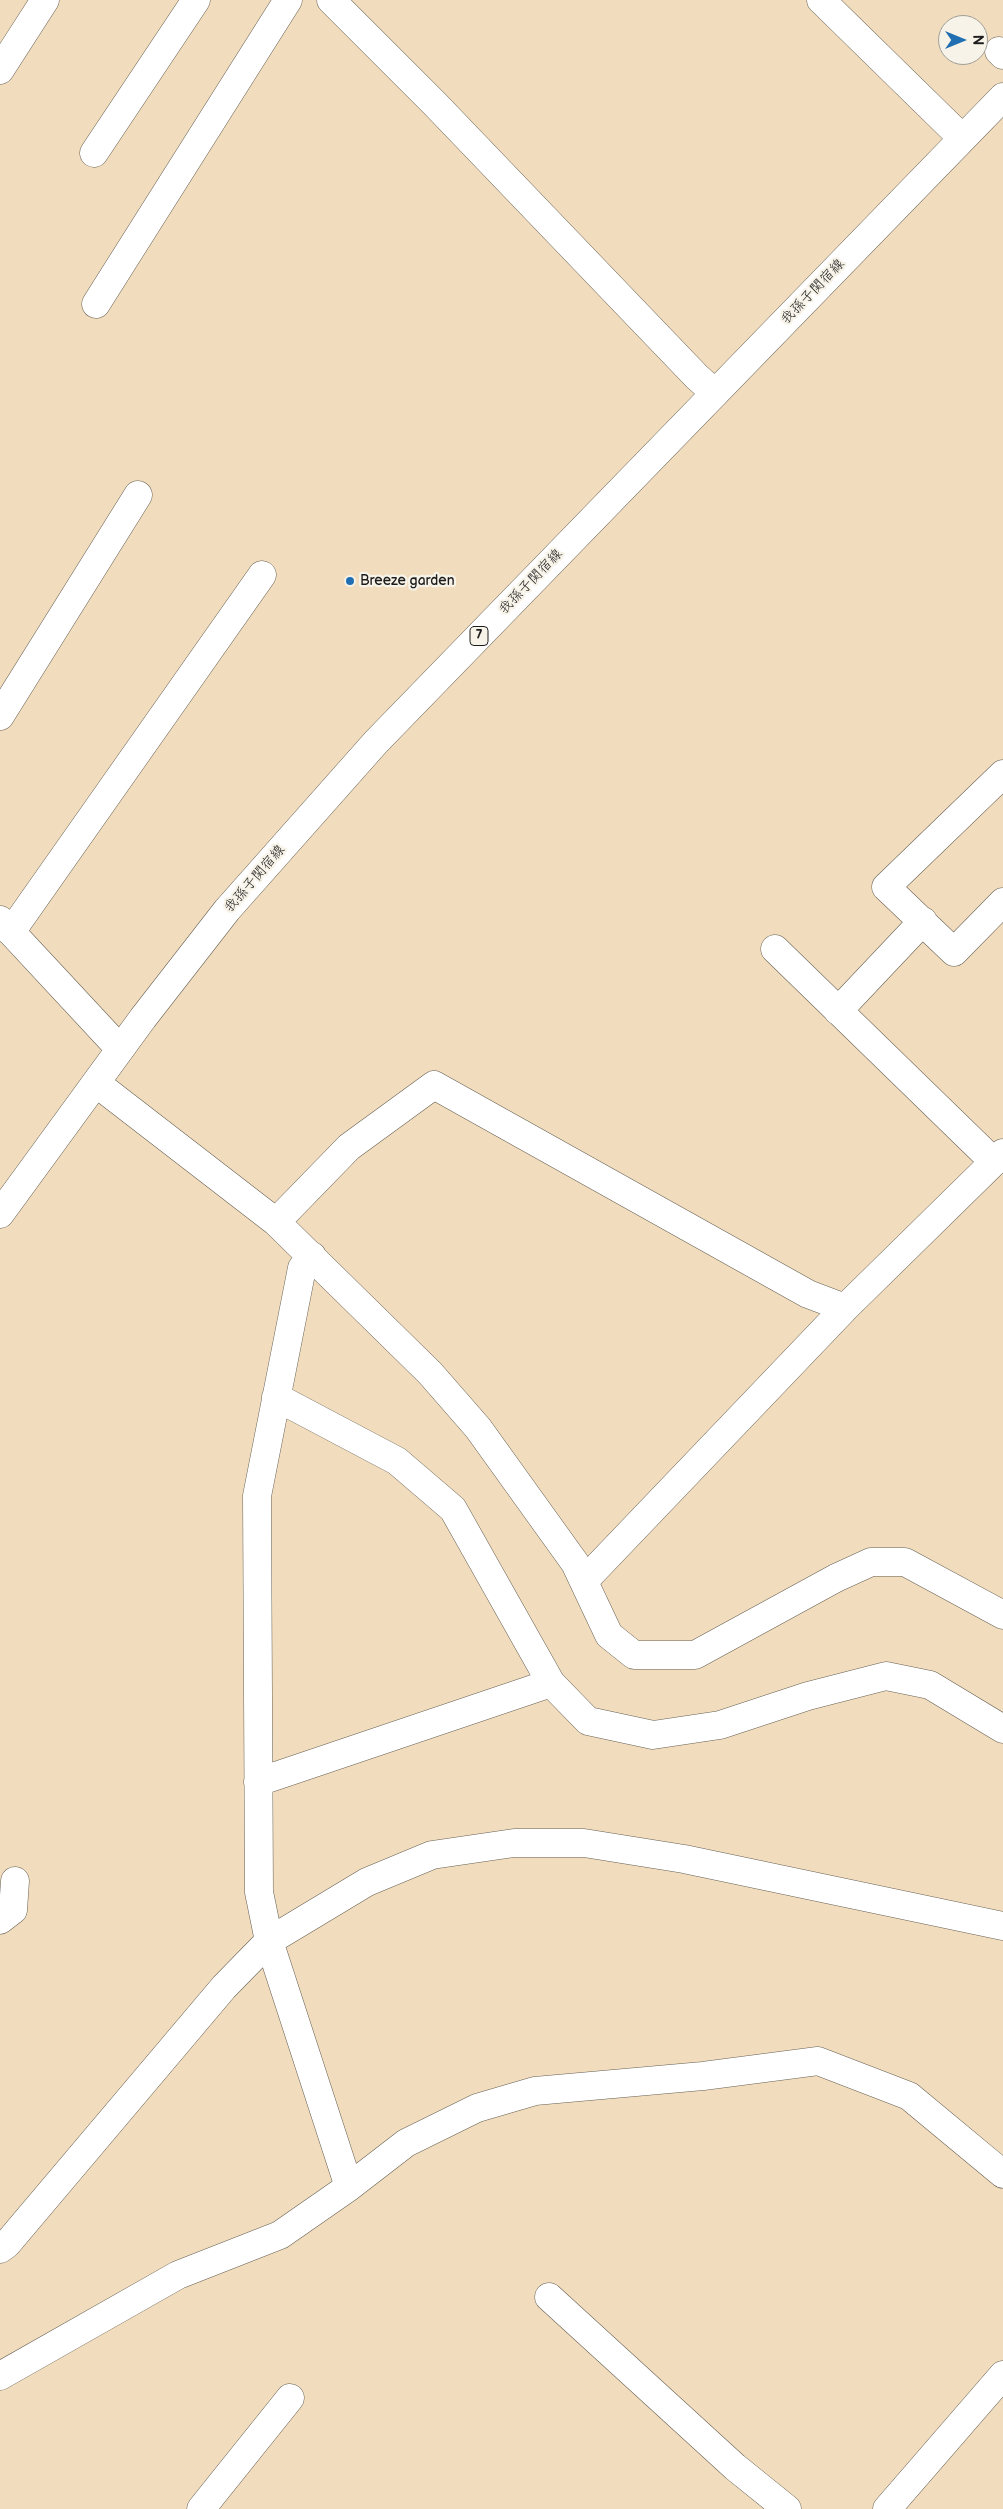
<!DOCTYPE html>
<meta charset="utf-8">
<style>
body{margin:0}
#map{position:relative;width:1003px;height:2509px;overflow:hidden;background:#f1ddbd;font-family:"Balsamiq Sans",sans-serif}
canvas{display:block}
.north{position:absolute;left:938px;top:15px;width:50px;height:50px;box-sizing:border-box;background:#f7f3e8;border:1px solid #9f9d96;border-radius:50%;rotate:90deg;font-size:14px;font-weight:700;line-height:20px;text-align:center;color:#1c1c1c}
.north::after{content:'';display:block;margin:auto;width:18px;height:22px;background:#1f6fb2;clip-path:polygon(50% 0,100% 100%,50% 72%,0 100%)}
</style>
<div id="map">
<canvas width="1003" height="2509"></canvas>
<div class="north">N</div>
</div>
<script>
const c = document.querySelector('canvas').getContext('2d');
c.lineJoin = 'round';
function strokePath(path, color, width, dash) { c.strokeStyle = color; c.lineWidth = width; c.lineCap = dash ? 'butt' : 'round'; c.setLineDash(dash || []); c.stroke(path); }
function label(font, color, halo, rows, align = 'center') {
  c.font = font + ' "Balsamiq Sans","Klee One",sans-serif'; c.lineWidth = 4.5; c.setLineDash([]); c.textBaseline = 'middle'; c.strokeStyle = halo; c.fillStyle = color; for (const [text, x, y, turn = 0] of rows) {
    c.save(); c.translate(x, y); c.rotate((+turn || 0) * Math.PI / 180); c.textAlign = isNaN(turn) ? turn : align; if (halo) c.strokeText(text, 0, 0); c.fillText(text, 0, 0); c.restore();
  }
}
const minor = new Path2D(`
 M 331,0 L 435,104 L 697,377 L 715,393
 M 821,0 L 962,138
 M 999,51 L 1003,55
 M 0,70 L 45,0
 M 94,153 L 196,0
 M 96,304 L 288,0
 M 0,716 L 138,495
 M 1003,774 L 886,887 L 954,952 L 1003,902
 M 0,920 L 120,1049
 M 11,932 L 262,575
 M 775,949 L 994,1162
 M 838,1011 L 923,921
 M 96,1083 L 276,1222 L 430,1373 L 478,1428 L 575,1563 L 609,1635 L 634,1655 L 695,1655 L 836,1578 L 871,1562 L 905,1562 L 1003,1615
 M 276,1222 L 349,1147 L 434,1085 L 808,1294 L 845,1308 L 1003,1153
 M 312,1256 L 302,1268 L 257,1496 L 259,1892 L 269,1941 L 349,2187
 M 276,1397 L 397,1461 L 453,1509 L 551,1683 L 588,1721 L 653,1735 L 720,1725 L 808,1696 L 886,1676 L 930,1685 L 1003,1729
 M 584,1581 L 845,1308
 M 258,1782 L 551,1683
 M 0,1920 L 13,1910 L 15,1881
 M 0,2249 L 7,2244 L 224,1987 L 269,1941 L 367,1882 L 432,1855 L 514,1843 L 584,1843 L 684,1859 L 1003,1926
 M 549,2297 L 735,2467 L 787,2509
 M 0,2376 L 178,2275 L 280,2235 L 349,2187 L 406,2143 L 477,2108 L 535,2091 L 703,2076 L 818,2061 L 909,2096 L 1003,2174
 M 201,2509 L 290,2398
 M 887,2509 L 1003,2375`);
const major = new Path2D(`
 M 0,1214 L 143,1018 L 227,910 L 376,742 L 1003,97`);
strokePath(minor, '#676054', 29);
strokePath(major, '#676054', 29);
strokePath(minor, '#fff', 28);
strokePath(major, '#fff', 28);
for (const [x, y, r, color] of [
 [350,581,5,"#1f6fb2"]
]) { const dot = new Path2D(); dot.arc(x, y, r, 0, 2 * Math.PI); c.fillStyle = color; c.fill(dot); strokePath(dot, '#f7f3e8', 2); }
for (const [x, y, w] of [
 [479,636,18]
]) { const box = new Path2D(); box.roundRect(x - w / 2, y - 9.5, w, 19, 4); c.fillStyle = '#f7f3e8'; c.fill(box); strokePath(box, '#1c1c1c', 1); }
label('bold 12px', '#1c1c1c', null, [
 ["7",479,636]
]);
label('14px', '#1c1c1c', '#f7f3e8', [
 ["我孫子関宿線",813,292,-46],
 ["我孫子関宿線",531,582,-46],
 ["我孫子関宿線",255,879,-49]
]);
label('14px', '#1c1c1c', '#f7f3e8', [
 ["Breeze garden",360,581]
], 'left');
</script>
